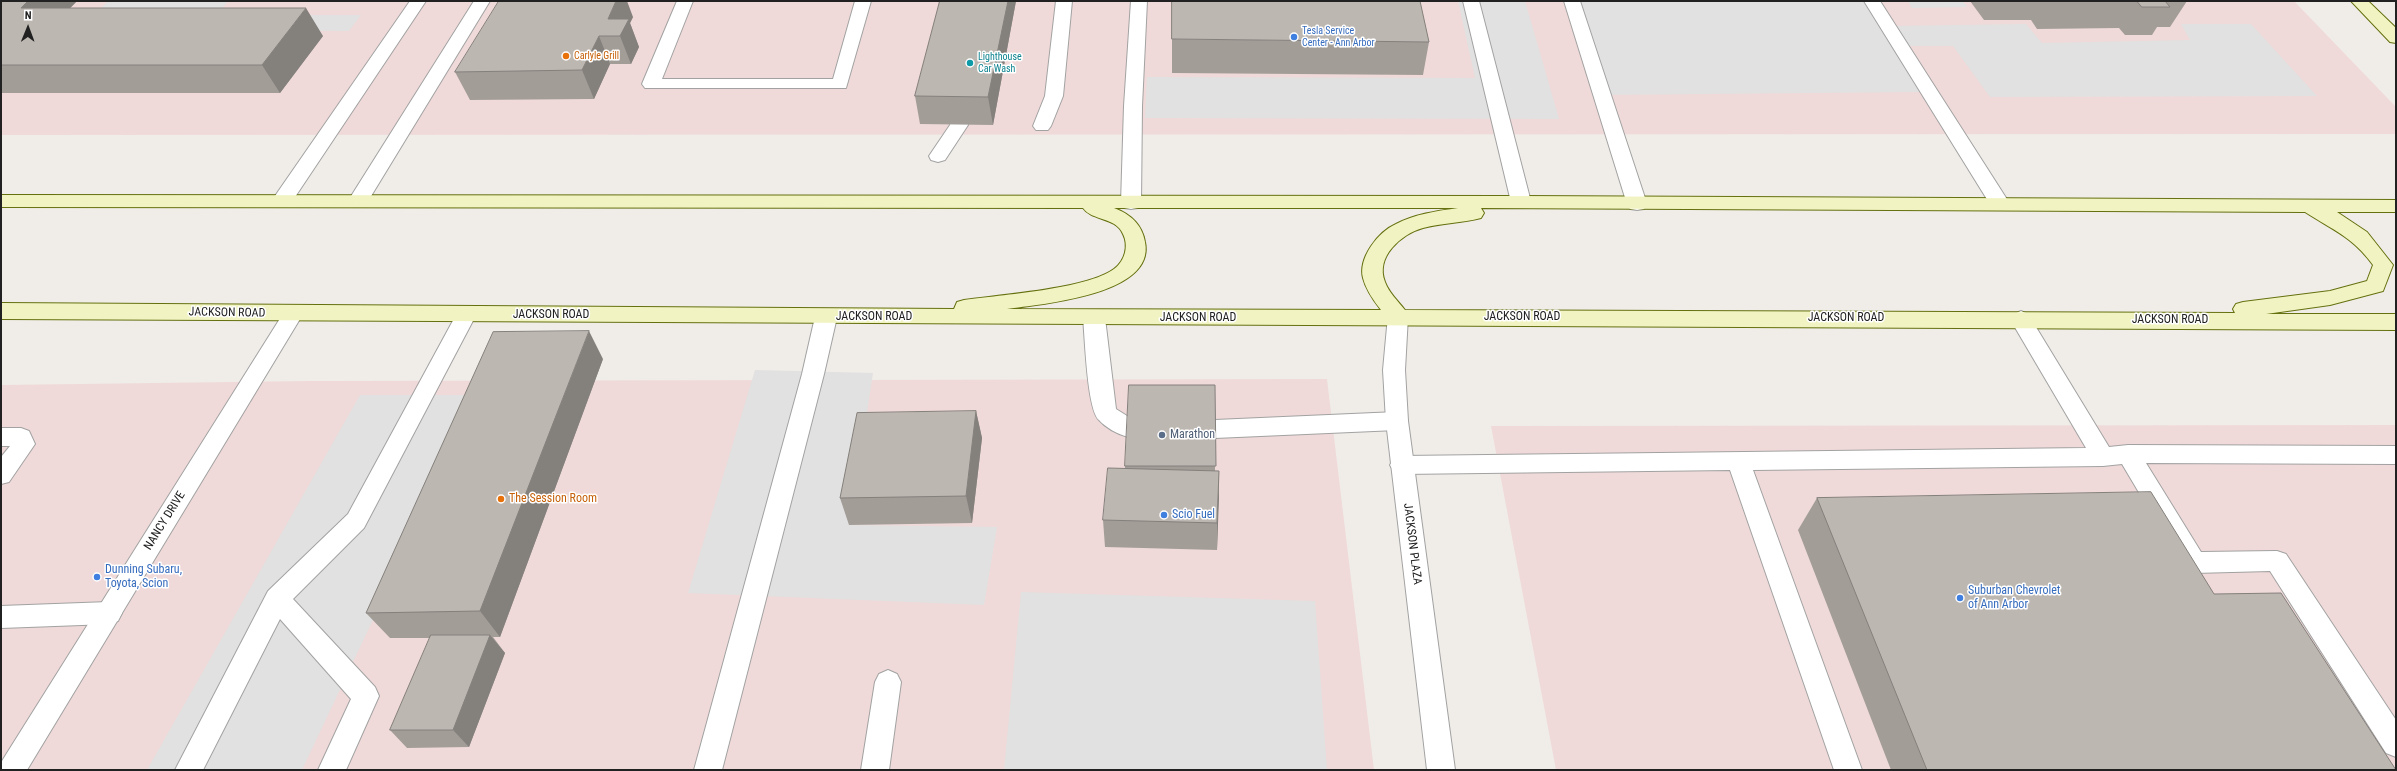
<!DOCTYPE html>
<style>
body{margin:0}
#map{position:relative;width:2397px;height:771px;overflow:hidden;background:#f0ede8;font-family:"Roboto Condensed",sans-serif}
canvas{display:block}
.frame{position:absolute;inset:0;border:2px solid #212121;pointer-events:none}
.north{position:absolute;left:8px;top:8px;width:40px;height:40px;-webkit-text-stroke:3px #fff;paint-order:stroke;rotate:1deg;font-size:11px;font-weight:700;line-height:16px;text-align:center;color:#212121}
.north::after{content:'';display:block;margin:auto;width:14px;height:18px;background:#212121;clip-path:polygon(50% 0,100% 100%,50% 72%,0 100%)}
</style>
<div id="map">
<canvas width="2397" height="771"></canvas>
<div class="frame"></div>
<div class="north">N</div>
</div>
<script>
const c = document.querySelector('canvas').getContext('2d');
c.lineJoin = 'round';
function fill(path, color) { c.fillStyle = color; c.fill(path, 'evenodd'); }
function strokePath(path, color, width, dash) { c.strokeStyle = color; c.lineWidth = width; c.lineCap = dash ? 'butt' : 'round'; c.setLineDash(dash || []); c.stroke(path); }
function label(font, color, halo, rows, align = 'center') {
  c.font = font + ' "Roboto Condensed",sans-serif'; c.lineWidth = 3; c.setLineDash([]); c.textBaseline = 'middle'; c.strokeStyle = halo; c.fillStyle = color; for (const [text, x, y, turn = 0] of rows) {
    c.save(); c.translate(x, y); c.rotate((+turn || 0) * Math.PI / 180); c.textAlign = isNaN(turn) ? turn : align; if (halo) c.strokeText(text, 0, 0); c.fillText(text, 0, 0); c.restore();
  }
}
fill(new Path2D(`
 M 1,1 L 2294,1 L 2396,107 L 2396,134 L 1,135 Z
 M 1327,379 L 1374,770 L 1,770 L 1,385 L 309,381 Z
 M 2396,425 L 2396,770 L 1556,770 L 1491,426 Z`), '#efdad9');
fill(new Path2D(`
 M 108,1 L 228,1 L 217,15 L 361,15 L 349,31 L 80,30 Z
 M 1458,1 L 1525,1 L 1559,119 L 1145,118 L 1147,77 L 1475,78 Z
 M 1571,1 L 1864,1 L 1920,92 L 1600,95 Z
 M 1908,1 L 1963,1 L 1967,7 L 1912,8 Z
 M 2026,24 L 2042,43 L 2190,40 L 2181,24 L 2251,24 L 2317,96 L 1990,97 L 1953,46 L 1901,46 L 1888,26 Z
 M 755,370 L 873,373 L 850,525 L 997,527 L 984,605 L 688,593 Z
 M 360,395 L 479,395 L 302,770 L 147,770 Z
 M 1021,592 L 1315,601 L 1327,770 L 1004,770 Z`), '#e1e1e1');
const lane = new Path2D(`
 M 410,1 L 426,1 L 289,206 L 282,207 L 275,206 L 272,201 L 275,196 Z
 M 474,1 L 490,1 L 365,206 L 358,207 L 351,206 L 348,201 Z
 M 677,1 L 693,1 L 662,79 L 833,79 L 855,1 L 871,1 L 846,88 L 645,88 L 642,84 Z
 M 1056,1 L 1072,1 L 1063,96 L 1051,126 L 1048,130 L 1036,130 L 1033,126 L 1045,96 Z
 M 1131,1 L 1147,1 L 1142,106 L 1141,203 L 1138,208 L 1131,209 L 1124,208 L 1121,203 L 1124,106 Z
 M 1463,1 L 1479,1 L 1531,202 L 1528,207 L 1521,208 L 1514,207 L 1511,202 Z
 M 1564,1 L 1580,1 L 1647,204 L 1644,209 L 1637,210 L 1630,209 L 1627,204 Z
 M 1864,1 L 1880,1 L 2010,204 L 2007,209 L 2000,210 L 1993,209 Z
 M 965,91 L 971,92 L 974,96 L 968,125 L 945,160 L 938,162 L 931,160 L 929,156 L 950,125 L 956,96 L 959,92 Z
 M 466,307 L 473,310 L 476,315 L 364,528 L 293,599 L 375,687 L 379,696 L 346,770 L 318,770 L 351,699 L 280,619 L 203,770 L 175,770 L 268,591 L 348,514 L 456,315 L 459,310 Z
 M 826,309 L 833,312 L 837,317 L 824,374 L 722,770 L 694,770 L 802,374 L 815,317 L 819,312 Z
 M 1094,310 L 1101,313 L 1105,318 L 1116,409 L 1132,419 L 1215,420 L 1397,412 L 1405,415 L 1408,421 L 1405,427 L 1397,430 L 1215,438 L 1128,437 C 1118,434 1106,428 1099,420 C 1087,410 1085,337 1083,318 L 1087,313 Z
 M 2021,311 L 2028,314 L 2109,447 L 2128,445 L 2396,446 L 2396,464 L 2146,463 L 2201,552 L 2277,551 L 2286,554 L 2396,720 L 2396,757 L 2386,753 L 2270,571 L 2194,573 L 2185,570 L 2122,464 L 2103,466 L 1753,470 L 1862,770 L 1834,770 L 1730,470 L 1402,474 L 1394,472 L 1390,465 L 1394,458 L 1402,456 L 2086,448 L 2010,319 L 2014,314 Z
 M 1,428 L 21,428 L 29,431 L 35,444 L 9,482 L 1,484 L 1,457 L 10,446 L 1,446 Z
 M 109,602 L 118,605 L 122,613 L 118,621 L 109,624 L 1,628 L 1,606 Z
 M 888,670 L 897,674 L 901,682 L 889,770 L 861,770 L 875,682 L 879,674 Z`);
const street = new Path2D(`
 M 293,306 L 300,309 L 303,314 L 27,770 L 1,770 L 2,761 L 286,309 Z
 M 1398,308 L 1405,311 L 1408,316 L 1405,370 L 1408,421 L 1455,770 L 1427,770 L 1386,421 L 1383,370 L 1388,316 L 1391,311 Z`);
const secondary = new Path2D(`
 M 2351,1 L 2368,1 L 2396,28 L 2396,43 L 2390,42 Z
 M 1,195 L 1521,196 L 2396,200 L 2396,212 L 2337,212 L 2367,232 L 2393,265 L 2383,291 L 2330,305 L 2266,314 L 2396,314 L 2396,330 L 1,319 L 1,303 L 954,309 L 957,302 L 964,300 C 1000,295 1087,289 1114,269 C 1125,261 1129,246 1123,234 C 1116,217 1092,221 1083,208 L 1,207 ZM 1114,208 L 1458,208 C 1437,211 1415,214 1396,224 C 1378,232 1358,258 1363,278 C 1366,290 1374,301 1381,310 L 1007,309 C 1041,304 1156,295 1145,242 C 1142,224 1130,214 1114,208 ZM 1481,208 L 2305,212 C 2333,230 2353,237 2373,265 L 2367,281 L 2330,291 L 2243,302 L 2236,304 L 2233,309 L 2235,313 L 1405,310 C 1398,301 1389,293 1385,282 C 1375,257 1401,234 1423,228 C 1442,223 1462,223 1481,218 L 1484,213 Z`);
strokePath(lane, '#a2a2a2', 2);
strokePath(street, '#a2a2a2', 2);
strokePath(secondary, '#65700f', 2);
fill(lane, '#fff');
fill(street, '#fff');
fill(secondary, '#f1f4c2');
fill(new Path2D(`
 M 1,1 L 77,1 L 70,8 L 323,36 L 280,93 L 1,93 Z
 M 940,1 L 1016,1 L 993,125 L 920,124 L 915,96 Z
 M 1970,1 L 2187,1 L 2170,27 L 2157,27 L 2152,35 L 2125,35 L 2119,28 L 2037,29 L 2031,20 L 1984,20 Z
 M 633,17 L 630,23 L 639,47 L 631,64 L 610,64 L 594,99 L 470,100 L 455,72 Z
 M 1172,39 L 1429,42 L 1423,75 L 1172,73 Z
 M 603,359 L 500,637 L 493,637 L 505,653 L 469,747 L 407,748 L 390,730 L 430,638 L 390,638 L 366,613 Z
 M 1215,385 L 1215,471 L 1219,471 L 1217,550 L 1105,547 L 1103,520 L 1125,469 L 1125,466 Z
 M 976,411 L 982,438 L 972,523 L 849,525 L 840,498 Z
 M 1817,498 L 2214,594 L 2396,770 L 1891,770 L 1798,530 Z`), '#a39d98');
fill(new Path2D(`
 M 28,1 L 77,1 L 43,36 L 21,8 Z
 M 616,1 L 627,1 L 633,17 L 630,23 L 639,47 L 631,64 L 620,36 L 608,19 Z
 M 1008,1 L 1016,1 L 993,125 L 988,97 Z
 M 306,8 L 323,36 L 280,93 L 262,65 Z
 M 599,36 L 610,64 L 594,99 L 582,70 Z
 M 589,331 L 603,359 L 500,637 L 480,611 Z
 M 976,411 L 982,438 L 972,523 L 966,496 Z
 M 1219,471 L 1219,498 L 1217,550 L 1217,523 Z
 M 490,635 L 505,653 L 469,747 L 453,730 Z`), '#84807c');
const building = new Path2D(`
 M 1,1 L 28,1 L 21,8 L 306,8 L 262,65 L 1,65 Z
 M 499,1 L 616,1 L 608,19 L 629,19 L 620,36 L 599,36 L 582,70 L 455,72 Z
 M 940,1 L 1008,1 L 988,97 L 915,96 Z
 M 1172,1 L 1420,1 L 1429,42 L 1172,39 Z
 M 2137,1 L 2165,1 L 2170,7 L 2142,7 Z
 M 589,331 L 480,611 L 366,613 L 493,332 Z
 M 1129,385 L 1215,385 L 1216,466 L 1125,466 Z
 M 976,411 L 966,496 L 840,498 L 857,413 Z
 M 1108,468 L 1219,471 L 1217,523 L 1103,520 Z
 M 2151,492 L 2214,594 L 2281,593 L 2396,770 L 1927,770 L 1817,498 Z
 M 431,635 L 490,635 L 453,730 L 390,730 Z`);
fill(building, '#bdb7b1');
strokePath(building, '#84807c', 1);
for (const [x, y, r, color] of [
 [1294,37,4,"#3f7fe0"],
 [566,56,4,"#e8710a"],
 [970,63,4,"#0f9aa8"],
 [1162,435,4,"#5c6f8a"],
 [501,499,4,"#e8710a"],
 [1164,515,4,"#3f7fe0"],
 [97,577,4,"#3f7fe0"],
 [1960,598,4,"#3f7fe0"]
]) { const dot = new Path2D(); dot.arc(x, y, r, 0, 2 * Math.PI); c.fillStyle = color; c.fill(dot); strokePath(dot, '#fff', 1.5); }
label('10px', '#366cbe', '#fff', [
 ["Tesla Service",1302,31],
 ["Center - Ann Arbor",1302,43]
], 'left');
label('10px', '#c56008', '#fff', [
 ["Carlyle Grill",574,56]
], 'left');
label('10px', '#0d838f', '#fff', [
 ["Lighthouse",978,57],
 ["Car Wash",978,69]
], 'left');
label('12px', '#212121', '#fff', [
 ["JACKSON ROAD",227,313,1],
 ["JACKSON ROAD",551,315],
 ["JACKSON ROAD",874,317],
 ["JACKSON ROAD",1522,317],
 ["JACKSON ROAD",1198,318],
 ["JACKSON ROAD",1846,318],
 ["JACKSON ROAD",2170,320],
 ["NANCY DRIVE",165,521,-58],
 ["JACKSON PLAZA",1412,544,83]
]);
label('12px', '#4e5e75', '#fff', [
 ["Marathon",1170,435]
], 'left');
label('12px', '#c56008', '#fff', [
 ["The Session Room",509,499]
], 'left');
label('12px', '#366cbe', '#fff', [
 ["Scio Fuel",1172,515],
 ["Dunning Subaru,",105,570],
 ["Toyota, Scion",105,584],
 ["Suburban Chevrolet",1968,591],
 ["of Ann Arbor",1968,605]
], 'left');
</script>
